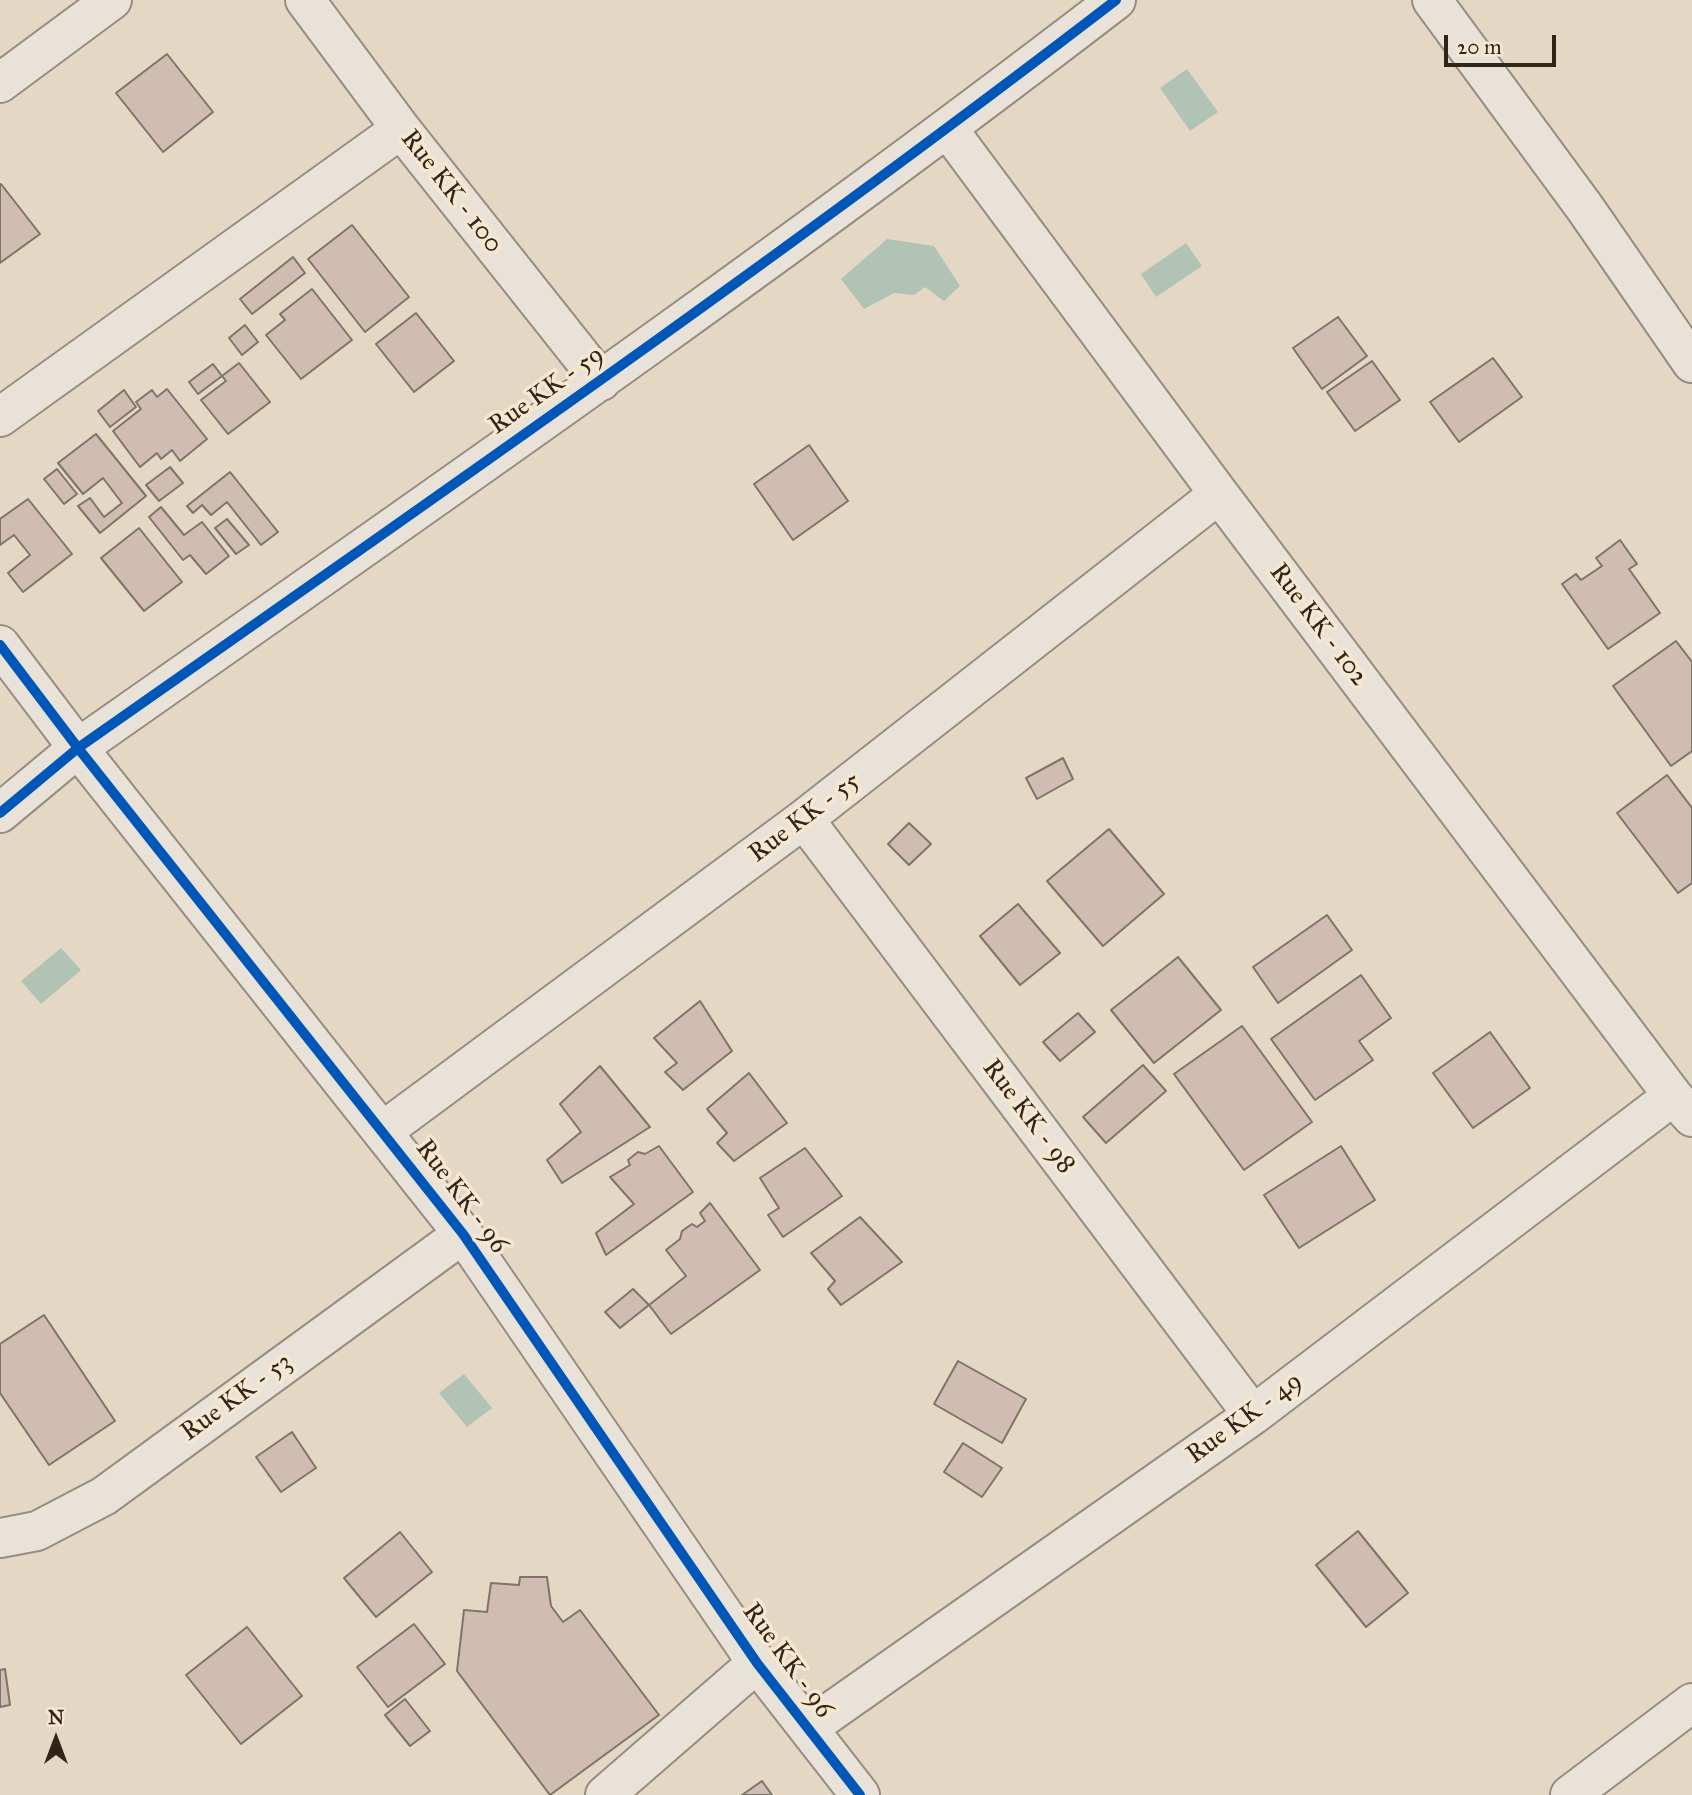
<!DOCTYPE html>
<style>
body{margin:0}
#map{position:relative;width:1692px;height:1795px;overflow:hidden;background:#e4d7c4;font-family:"IM FELL Great Primer",serif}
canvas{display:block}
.north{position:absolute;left:21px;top:1704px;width:70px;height:70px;-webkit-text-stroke:5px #f6e7d0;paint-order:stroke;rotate:0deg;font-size:19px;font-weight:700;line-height:28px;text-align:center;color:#312419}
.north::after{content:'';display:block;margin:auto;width:24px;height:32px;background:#312419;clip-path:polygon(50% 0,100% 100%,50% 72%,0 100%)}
.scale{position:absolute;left:1444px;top:35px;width:112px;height:32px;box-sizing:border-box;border:4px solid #312419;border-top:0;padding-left:9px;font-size:21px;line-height:24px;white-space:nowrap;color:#312419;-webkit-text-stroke:5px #f6e7d0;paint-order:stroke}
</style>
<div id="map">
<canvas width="1692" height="1795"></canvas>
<div class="north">N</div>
<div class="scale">20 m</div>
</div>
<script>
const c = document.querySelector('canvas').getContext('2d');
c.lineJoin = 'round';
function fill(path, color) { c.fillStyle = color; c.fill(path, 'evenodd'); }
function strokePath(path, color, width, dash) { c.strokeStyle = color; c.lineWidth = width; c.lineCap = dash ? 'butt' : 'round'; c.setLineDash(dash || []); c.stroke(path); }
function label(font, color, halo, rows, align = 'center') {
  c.font = font + ' "IM FELL Great Primer",serif'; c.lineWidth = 7; c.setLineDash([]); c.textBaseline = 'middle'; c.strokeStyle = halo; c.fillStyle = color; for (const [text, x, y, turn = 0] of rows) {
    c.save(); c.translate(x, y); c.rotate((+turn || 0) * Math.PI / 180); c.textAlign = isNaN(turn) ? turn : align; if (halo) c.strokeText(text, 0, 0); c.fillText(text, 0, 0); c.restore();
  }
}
fill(new Path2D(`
 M 1187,69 L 1218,112 L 1190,131 L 1160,88 Z
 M 887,239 L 934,246 L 960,286 L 944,301 L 925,287 L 914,295 L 894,293 L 864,309 L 841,279 Z
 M 1186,243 L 1202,266 L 1156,297 L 1141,274 Z
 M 61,948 L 81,970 L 41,1004 L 21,981 Z
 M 464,1374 L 492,1408 L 467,1427 L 439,1393 Z`), '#b1c3b5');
const building = new Path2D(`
 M 167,54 L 213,112 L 163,152 L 116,93 Z
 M 1,184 L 40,234 L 0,263 L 0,185 Z
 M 352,225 L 409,297 L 365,332 L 308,259 Z
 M 293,257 L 305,273 L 252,314 L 240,299 Z
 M 312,289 L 352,340 L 301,379 L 266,335 L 285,320 L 280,314 Z
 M 416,313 L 454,361 L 414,392 L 376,344 Z
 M 1338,317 L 1367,356 L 1322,389 L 1293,348 Z
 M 245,325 L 258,342 L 242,355 L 229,338 Z
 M 1493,358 L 1522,397 L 1459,442 L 1430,402 Z
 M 1372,361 L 1400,400 L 1355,431 L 1327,392 Z
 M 239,363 L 270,402 L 228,434 L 201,400 L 226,381 L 222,376 Z
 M 213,364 L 222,376 L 198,394 L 189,382 Z
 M 167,389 L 207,439 L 180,461 L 172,450 L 161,459 L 157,453 L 140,467 L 113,431 L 141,409 L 136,402 L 152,390 L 157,397 Z
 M 124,390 L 136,407 L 110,427 L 98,411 Z
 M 96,434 L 146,496 L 100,533 L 78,506 L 90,498 L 104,517 L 122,503 L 103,478 L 83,494 L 58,463 Z
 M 809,445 L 848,501 L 793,540 L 754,484 Z
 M 170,467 L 183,483 L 159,501 L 146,485 Z
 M 57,469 L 77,494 L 64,504 L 44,479 Z
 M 230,472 L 278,532 L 261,545 L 227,502 L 211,515 L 202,505 L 193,513 L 187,506 Z
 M 28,499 L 72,554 L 23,592 L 8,573 L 30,555 L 14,535 L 0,545 L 0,519 Z
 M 161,507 L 184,535 L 202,522 L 229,556 L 206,574 L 190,555 L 183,560 L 149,517 Z
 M 227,519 L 249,545 L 236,554 L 215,528 Z
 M 139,528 L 182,582 L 144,611 L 101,558 Z
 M 1620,540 L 1637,564 L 1629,569 L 1660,613 L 1608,649 L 1562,584 L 1576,574 L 1581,580 L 1602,566 L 1596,558 Z
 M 1676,641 L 1692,662 L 1692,751 L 1671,766 L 1613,686 Z
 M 1063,758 L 1073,779 L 1037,799 L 1026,778 Z
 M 1667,775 L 1692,808 L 1692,883 L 1678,893 L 1617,813 Z
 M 909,823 L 931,844 L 909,865 L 888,844 Z
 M 1109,829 L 1164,894 L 1103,946 L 1047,881 Z
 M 1018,904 L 1060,953 L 1020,985 L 980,936 Z
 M 1327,915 L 1352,950 L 1278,1003 L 1253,967 Z
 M 1178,957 L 1221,1010 L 1154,1063 L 1111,1010 Z
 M 1361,975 L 1391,1018 L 1359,1041 L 1373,1060 L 1315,1100 L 1271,1039 Z
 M 700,1001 L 732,1051 L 683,1090 L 665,1072 L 677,1063 L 654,1038 Z
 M 1078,1013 L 1095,1032 L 1060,1061 L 1043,1042 Z
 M 1242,1026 L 1312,1122 L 1244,1170 L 1174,1074 Z
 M 1490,1032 L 1530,1088 L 1473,1128 L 1433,1073 Z
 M 1143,1065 L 1166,1091 L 1106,1143 L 1083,1117 Z
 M 600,1066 L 650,1127 L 562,1183 L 547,1160 L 581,1132 L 560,1104 Z
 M 749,1073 L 787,1123 L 734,1161 L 717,1143 L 727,1133 L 707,1109 Z
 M 659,1146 L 693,1192 L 606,1255 L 596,1233 L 634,1204 L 610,1177 L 630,1165 L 628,1160 L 638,1152 L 645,1154 Z
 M 1341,1146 L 1375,1200 L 1299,1248 L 1264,1195 Z
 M 805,1148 L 842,1196 L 783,1237 L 768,1215 L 779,1208 L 760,1178 Z
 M 710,1203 L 760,1270 L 671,1334 L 649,1305 L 686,1276 L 666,1250 L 680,1239 L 682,1231 L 692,1224 L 697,1227 L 705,1221 L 700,1213 Z
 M 860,1217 L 902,1262 L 841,1305 L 828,1289 L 835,1281 L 811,1253 Z
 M 633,1289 L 649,1305 L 620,1328 L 605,1312 Z
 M 44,1315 L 115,1421 L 49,1465 L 0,1393 L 0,1344 Z
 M 958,1361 L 1026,1399 L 1002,1443 L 934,1404 Z
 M 292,1432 L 316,1468 L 281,1492 L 256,1457 Z
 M 963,1443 L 1002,1468 L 982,1497 L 944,1472 Z
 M 1358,1531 L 1408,1593 L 1366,1627 L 1316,1565 Z
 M 400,1532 L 432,1572 L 376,1617 L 344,1578 Z
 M 520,1577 L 547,1577 L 551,1606 L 563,1622 L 580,1610 L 659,1715 L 550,1795 L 457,1671 L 464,1610 L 487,1612 L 491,1583 L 519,1585 Z
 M 414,1624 L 445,1664 L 388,1707 L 357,1667 Z
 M 247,1627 L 302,1696 L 241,1744 L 186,1675 Z
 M 5,1669 L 10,1705 L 0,1707 L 0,1670 Z
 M 405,1699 L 430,1731 L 410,1746 L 385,1715 Z
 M 762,1781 L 772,1795 L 742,1795 Z`);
fill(building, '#d0bcb0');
strokePath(building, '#7d756a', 2);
const minor = new Path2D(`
 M 305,0 L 401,129 L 601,381
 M 1432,0 L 1585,208 L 1692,363
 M 0,83 L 112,0
 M 948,129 L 1219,494 L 1673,1096 L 1692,1117
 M 0,417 L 401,129
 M 0,645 L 78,748 L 463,1234 L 757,1663 L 860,1795
 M 0,813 L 78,748 C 427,503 778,260 1116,0
 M 804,819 L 1253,1415
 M 383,1131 L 804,819 L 1219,494
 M 0,1538 L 37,1531 L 104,1496 L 463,1234
 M 808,1728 L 1253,1415 L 1673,1096
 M 605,1795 L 757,1663
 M 1570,1795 L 1692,1703`);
strokePath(minor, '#968d81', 42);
strokePath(minor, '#e9e2d8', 38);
strokePath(new Path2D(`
 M 0,645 L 78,748 L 463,1234 L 757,1663 L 860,1795
 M 0,813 L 78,748 C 427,503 778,260 1116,0`), '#0057b8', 10);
label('26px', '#312419', '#f6e7d0', [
 ["Rue KK - 100",451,192,52],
 ["Rue KK - 59",547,391,-35],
 ["Rue KK - 102",1318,625,53],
 ["Rue KK - 55",805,818,-37],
 ["Rue KK - 98",1028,1117,53],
 ["Rue KK - 96",461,1197,53],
 ["Rue KK - 53",237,1398,-36],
 ["Rue KK - 49",1245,1419,-36],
 ["Rue KK - 96",787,1661,54]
]);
</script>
